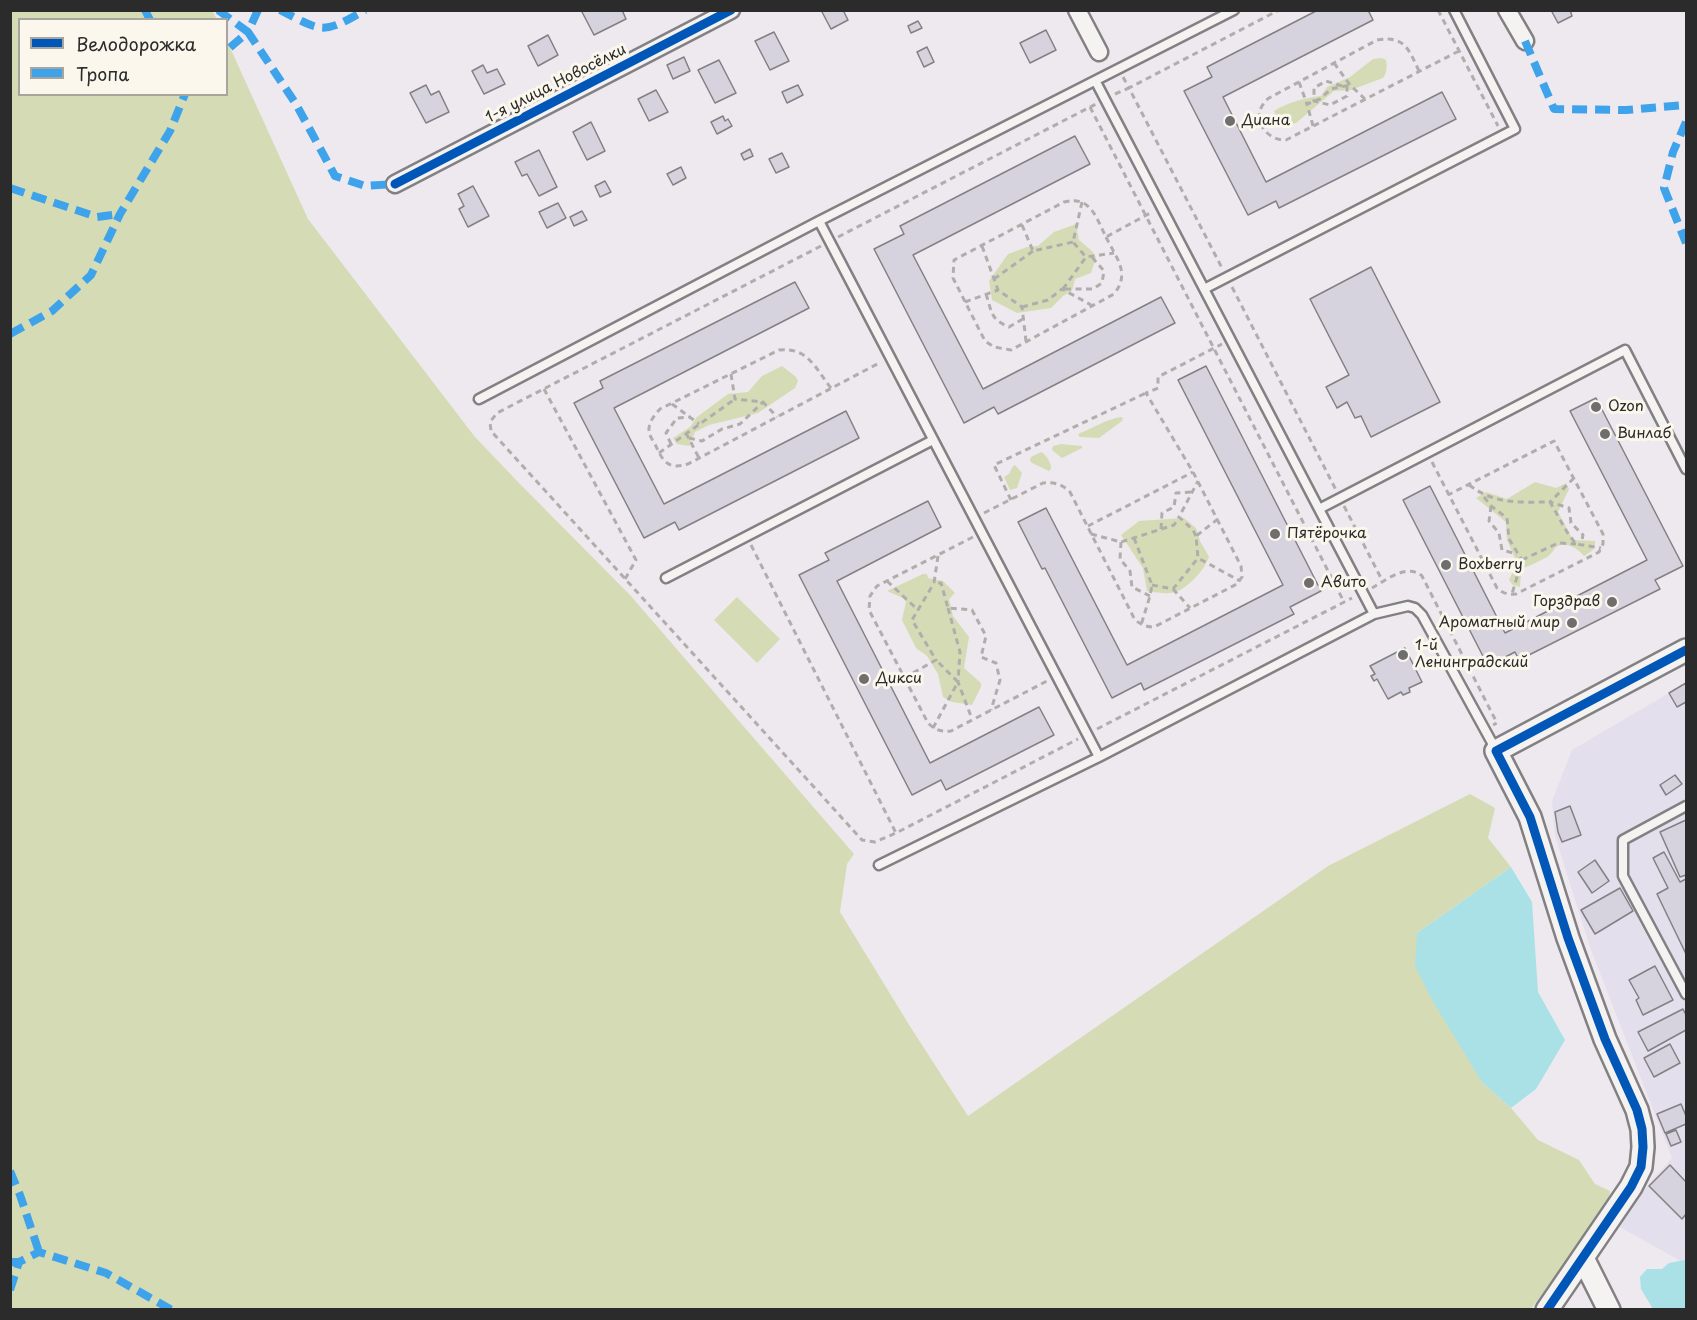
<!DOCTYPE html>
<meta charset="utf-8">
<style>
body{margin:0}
#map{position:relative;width:1697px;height:1320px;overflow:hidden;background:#ede9ee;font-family:"Playpen Sans",sans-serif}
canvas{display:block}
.frame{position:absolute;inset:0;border:12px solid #2b2b2b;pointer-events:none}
.legend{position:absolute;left:18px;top:18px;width:210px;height:78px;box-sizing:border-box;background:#fbf7ec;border:2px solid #a8a59f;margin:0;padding:8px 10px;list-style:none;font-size:18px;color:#2b2b2b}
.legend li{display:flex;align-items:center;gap:12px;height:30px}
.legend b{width:30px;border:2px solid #a8a59f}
</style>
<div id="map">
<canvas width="1697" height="1320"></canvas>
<div class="frame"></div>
<ul class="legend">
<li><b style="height:8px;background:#0057b8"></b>Велодорожка</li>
<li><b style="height:8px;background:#3ea3eb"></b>Тропа</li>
</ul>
</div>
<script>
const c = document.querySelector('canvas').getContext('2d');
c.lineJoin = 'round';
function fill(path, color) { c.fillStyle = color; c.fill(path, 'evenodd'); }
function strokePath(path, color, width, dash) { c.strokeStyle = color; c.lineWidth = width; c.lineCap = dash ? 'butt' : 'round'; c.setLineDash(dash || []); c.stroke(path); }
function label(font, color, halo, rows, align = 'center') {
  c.font = font + ' "Playpen Sans",sans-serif'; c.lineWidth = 6; c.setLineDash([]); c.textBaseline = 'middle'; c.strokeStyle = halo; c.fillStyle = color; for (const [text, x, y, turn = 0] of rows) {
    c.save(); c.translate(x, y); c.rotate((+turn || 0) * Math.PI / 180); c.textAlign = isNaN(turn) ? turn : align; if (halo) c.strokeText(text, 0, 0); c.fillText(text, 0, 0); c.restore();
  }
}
fill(new Path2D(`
 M 1686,683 L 1686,1264 L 1616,1225 L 1647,1186 L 1672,1158 L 1591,950 L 1555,836 L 1552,801 L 1572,750 Z`), '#e4dfec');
fill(new Path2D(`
 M 11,11 L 212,11 L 217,19 L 20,20 L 20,94 L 226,94 L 227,41 L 308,219 L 475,437 L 519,483 L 630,595 L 854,854 L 847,864 L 840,912 L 911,1028 L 968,1116 L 1328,866 L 1470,794 L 1495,808 L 1488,838 L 1511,867 L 1417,933 L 1482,1082 L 1511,1108 L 1538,1140 L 1579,1160 L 1595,1184 L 1610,1191 L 1608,1206 L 1531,1309 L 11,1309 Z
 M 1382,58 L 1386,60 C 1387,66 1387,73 1383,78 L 1351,90 L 1334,91 L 1296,123 L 1284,126 L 1281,125 L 1274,111 C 1289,102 1304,98 1321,96 L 1327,87 L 1350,77 L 1373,59 Z
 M 1076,224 L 1079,240 L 1093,252 L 1096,258 L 1091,273 L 1075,279 L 1072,291 L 1063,296 L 1051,308 L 1017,313 L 992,300 L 989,281 L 1008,254 L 1027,247 L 1038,246 L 1054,232 Z
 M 782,366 L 796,377 L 798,381 L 795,388 L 758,413 L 709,425 L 695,432 L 689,446 L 677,444 L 673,438 L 690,427 L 697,417 L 728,394 L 748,392 L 762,376 Z
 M 1121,417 L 1123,418 L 1122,421 L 1099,438 L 1080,437 L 1078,435 L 1080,433 C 1094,428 1106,419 1121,417 Z
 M 1061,444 L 1082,446 L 1082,448 L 1062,458 L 1052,450 L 1053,446 Z
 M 1041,452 C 1046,454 1052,464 1051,469 L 1049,471 L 1032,463 L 1030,461 L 1031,457 Z
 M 1015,465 L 1022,473 L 1017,488 L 1010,490 L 1004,477 L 1009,474 L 1013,466 Z
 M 1535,482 L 1556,488 L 1566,483 L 1569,489 L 1558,512 L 1573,540 L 1595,541 C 1596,549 1591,552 1584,556 C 1578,548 1564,540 1555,548 C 1552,552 1550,556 1545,558 C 1538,562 1531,565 1523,568 L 1521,573 L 1520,587 L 1513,585 L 1509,580 L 1517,563 L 1507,540 L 1506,522 L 1476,498 L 1486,492 L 1507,499 Z
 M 1184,518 L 1196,528 L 1200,541 L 1209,557 C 1205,566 1202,571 1195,578 C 1178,595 1171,595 1147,591 L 1143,568 L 1121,535 L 1139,521 Z
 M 923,574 L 927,574 L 928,578 L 943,581 L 955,593 L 949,599 L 953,616 L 969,637 L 964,668 L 981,683 L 981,687 L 972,705 L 952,702 L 943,697 L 938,674 L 927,656 L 916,648 L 902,620 L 906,602 L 903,598 L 887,591 Z
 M 737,597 L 780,639 L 757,663 L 714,620 Z`), '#d5dcb5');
fill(new Path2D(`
 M 1511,867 L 1532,902 L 1538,992 L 1565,1040 L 1536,1089 L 1511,1108 L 1482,1082 L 1432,1000 L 1415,966 L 1417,933 Z
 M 1685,1260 L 1686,1260 L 1686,1309 L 1653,1309 L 1641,1289 L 1640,1277 L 1647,1269 L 1662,1269 L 1669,1263 Z`), '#a9e1e7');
const building = new Path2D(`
 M 581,10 L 622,10 L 626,19 L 594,35 Z
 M 821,10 L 843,10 L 848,20 L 831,29 Z
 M 1318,10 L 1368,10 L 1373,20 L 1223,97 L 1266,182 L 1442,92 L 1456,119 L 1279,208 L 1276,201 L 1248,215 L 1184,91 L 1212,77 L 1207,67 Z
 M 1551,10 L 1570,10 L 1572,16 L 1558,23 Z
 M 918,21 L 922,28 L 911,33 L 908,26 Z
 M 1046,30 L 1056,50 L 1030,63 L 1020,43 Z
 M 774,32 L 789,61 L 770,70 L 755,41 Z
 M 548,35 L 558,55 L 538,66 L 528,46 Z
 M 927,47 L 934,62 L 924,67 L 917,52 Z
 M 684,57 L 690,71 L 673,79 L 667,65 Z
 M 719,60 L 736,93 L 715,103 L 698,70 Z
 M 483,65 L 487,73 L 497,69 L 505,84 L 484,94 L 472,71 Z
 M 426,85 L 431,95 L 439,91 L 449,112 L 426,123 L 410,93 Z
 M 798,85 L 803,95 L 787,103 L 782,92 Z
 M 656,90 L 668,112 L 649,121 L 638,99 Z
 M 723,116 L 725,121 L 728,119 L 732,126 L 717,134 L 711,122 Z
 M 591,122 L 605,151 L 587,160 L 573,132 Z
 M 1075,136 L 1090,164 L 913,255 L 983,389 L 1161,297 L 1175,323 L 998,414 L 994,407 L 964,423 L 874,249 L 904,234 L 900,226 Z
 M 750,149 L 753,156 L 744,160 L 741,154 Z
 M 539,150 L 557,187 L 539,196 L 527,174 L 522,176 L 515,162 Z
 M 782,153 L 789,167 L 776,173 L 769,159 Z
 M 681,167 L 686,178 L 673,185 L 667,174 Z
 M 605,181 L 611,192 L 600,197 L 595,186 Z
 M 473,186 L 489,216 L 468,227 L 459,209 L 464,206 L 458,194 Z
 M 558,203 L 566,218 L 547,228 L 539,212 Z
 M 582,211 L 587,220 L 574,226 L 570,217 Z
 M 1371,267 L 1440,402 L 1371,437 L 1361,416 L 1355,418 L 1347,402 L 1337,408 L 1326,387 L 1349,375 L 1310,299 Z
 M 795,282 L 809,308 L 614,408 L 664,504 L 846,411 L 859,438 L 679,530 L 675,522 L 644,538 L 574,403 L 603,388 L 600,381 Z
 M 1206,366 L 1321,591 L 1290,607 L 1294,614 L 1144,690 L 1141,683 L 1112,698 L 1045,568 L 1042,569 L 1018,522 L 1046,508 L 1127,665 L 1283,585 L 1178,380 Z
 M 1596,398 L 1683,566 L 1655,580 L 1660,589 L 1519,660 L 1515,652 L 1488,666 L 1403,500 L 1430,486 L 1505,633 L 1647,560 L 1570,411 Z
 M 928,501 L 941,527 L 837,581 L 930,763 L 1039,707 L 1054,735 L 946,790 L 941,780 L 912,795 L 799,575 L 829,560 L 825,553 Z
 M 1405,648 L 1422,682 L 1409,688 L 1410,692 L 1403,695 L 1401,692 L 1388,699 L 1377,679 L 1374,681 L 1371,676 L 1375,674 L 1370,666 Z
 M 1686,683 L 1686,702 L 1677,707 L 1669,693 Z
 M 1675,775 L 1682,784 L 1666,795 L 1660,785 Z
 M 1570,806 L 1581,835 L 1562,842 L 1558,832 L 1555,812 Z
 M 1686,820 L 1686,875 L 1680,877 L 1660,832 Z
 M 1664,852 L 1680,882 L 1686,879 L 1686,954 L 1657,894 L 1668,888 L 1653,858 Z
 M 1595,860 L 1609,881 L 1592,893 L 1578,872 Z
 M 1620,888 L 1633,911 L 1595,934 L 1581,910 Z
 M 1655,966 L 1673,1000 L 1643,1015 L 1636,1000 L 1639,998 L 1629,980 Z
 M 1683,1009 L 1686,1015 L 1686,1030 L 1648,1051 L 1638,1032 Z
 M 1670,1044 L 1680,1063 L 1654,1077 L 1644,1058 Z
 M 1681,1104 L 1686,1116 L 1686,1124 L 1665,1133 L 1657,1114 Z
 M 1676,1130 L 1681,1142 L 1671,1146 L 1666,1134 Z
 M 1670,1165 L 1686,1182 L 1686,1214 L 1682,1219 L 1649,1186 Z`);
fill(building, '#d6d3df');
strokePath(building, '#828083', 1.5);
const service = new Path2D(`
 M 1096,82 L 1319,509
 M 819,221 L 1234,10
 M 1204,289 L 1515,129 L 1454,10
 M 479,399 L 819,221 L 1099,757 L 1374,614 L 1319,509 L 1625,350 L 1686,469
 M 666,578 L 933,440
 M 1374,614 L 1408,606 L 1415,608 L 1422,615 L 1496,750
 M 1686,806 L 1623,840 L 1623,876 L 1686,994
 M 879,865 L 1099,757`);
const minor = new Path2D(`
 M 1077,10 L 1099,52
 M 1507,10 L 1525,41
 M 395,184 L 731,10`);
const tertiary = new Path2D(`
 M 1583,1258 L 1609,1310
 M 1547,1310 L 1631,1187 L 1641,1167 L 1643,1147 L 1642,1129 L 1637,1110 L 1605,1039 L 1568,938 L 1530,817 L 1496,751 L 1686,650`);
strokePath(service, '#828083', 13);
strokePath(minor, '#828083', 21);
strokePath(tertiary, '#828083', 26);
strokePath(new Path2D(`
 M 1438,10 L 1498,126
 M 1334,63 L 1350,85 L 1365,99
 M 1419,71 C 1409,50 1405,35 1377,40 L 1269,98 C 1266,100 1264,103 1262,106 C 1253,123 1269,141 1286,140 L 1459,51
 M 1123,77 L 1129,88 L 1279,10
 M 1299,82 L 1307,104
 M 1342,86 L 1326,81 L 1314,88 L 1314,101 L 1330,105 L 1347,96 L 1347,85
 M 1115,94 L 1129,88 L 1222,268
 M 1090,107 L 1344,602
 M 1313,126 L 1307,104 L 1320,99 L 1331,89 L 1350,85
 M 1082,202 L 1073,242 L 1086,257
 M 1022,225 L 1033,251 L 1073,242
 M 838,237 L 1096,104
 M 1106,237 C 1116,258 1131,273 1114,294 L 1011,350 L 994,347 L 985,341 L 953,278 L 954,260 L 1064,202 C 1091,195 1096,218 1106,237 L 1152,212
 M 821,246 L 497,413 L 490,422 L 491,431 L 862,840 L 875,842 L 896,833 L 1078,739
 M 982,246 L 998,290 L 1022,307 L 1026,341
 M 994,279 L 1033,251
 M 1232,287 L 1336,490
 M 1063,289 L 1086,257 L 1114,253
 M 1065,289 L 1093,289 L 1102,283 L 1104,271 L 1091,256
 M 986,294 C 992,312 990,319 1009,327 L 1023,319
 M 965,302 L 998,290
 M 1022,307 L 1048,300 L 1062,289 L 1093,306
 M 731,374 L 735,399 L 763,402 L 777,417
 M 831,388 C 815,368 808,347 779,350 L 660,409 C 655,414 648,423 649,431 C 649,435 653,441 655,444 C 663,462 668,470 688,464 L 881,362
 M 544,389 L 636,560 L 625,579
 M 672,404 L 699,424
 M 686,433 L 699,458
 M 689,438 L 702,441 L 722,429 L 740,424 L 763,402
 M 671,444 L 666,433 L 677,418 L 691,417
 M 659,453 L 735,399
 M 1432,462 L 1497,588 C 1503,593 1507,595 1516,594 L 1599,552 L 1603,544 L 1603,534 L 1554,441 L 1448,495
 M 1574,478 L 1550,502 L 1569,508 L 1571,523 L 1583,535 L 1581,545
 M 1469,485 C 1496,505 1518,502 1550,502 L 1567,532 L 1576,544 L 1601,548
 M 1484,497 L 1491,506 L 1507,518 L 1509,539 L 1522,560 L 1512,594
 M 1011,500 L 994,465 L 1146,393
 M 1344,506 L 1383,582
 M 1491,506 L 1489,521 L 1499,533 L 1502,550 L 1517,554
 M 984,513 L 1043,483 C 1054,482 1062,484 1070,492 L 1135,620 C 1142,625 1146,627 1154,627 L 1237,584 L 1242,577 L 1241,566 L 1193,472 L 1146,393 L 1158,388 L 1158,377 L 1222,344
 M 1218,519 L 1196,536 L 1198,558 L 1240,581
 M 1088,526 L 1193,472
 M 1161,529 L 1162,513 L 1174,507 L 1176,493 L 1192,492
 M 1091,534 L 1121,542 L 1174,525 L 1179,517
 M 1196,536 L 1193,530 L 1179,517 L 1198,481
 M 973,537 L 877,586 L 870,596 L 869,610 L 928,723 C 935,730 941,732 951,731 L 1047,681
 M 1134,538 L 1152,585 L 1150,596 L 1141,625
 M 1121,542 L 1120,559 L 1130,571 L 1132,587 L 1150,596
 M 751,545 L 896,833
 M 938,556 L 934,583 L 941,583 L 948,608 L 972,610 L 986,636 L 981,657 L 996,663 L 1000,680 L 991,710
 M 1522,560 L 1558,543 L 1576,544
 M 887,581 L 918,610
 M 1152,585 L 1173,589 L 1198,558
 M 1372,588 C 1386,580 1407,563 1422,576 L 1497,723 L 1493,725
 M 1173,589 L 1190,608
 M 948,608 L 960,652 L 958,682 L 972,719
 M 904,678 L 936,660 L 912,620 L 934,583
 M 933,728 L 958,682 L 936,660
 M 1097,729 L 1352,598`), '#b0aead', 3, [6, 4.5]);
strokePath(service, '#f5f3f1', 8);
strokePath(minor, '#f5f3f1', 16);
strokePath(tertiary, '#f5f3f1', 21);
strokePath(new Path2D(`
 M 145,10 L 150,20
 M 218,10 L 248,32 L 226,51
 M 258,10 L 248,32 L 296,104 L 335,176 L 365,186 L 395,184
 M 280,10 C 323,32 322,35 365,10
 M 1525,41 L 1554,109 L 1626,110 L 1686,105
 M 1686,122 L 1673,152 L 1664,188 L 1686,243
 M 10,188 L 97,217 L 120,214
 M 10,334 L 52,311 L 91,275 L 120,214 L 170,131 L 185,94
 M 10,1171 L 20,1195 L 39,1252
 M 10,1262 L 19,1262 L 39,1252 L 106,1273 L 172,1310
 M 10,1290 L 19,1262`), '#3ea3eb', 8, [15, 8]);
strokePath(new Path2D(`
 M 395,184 L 731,10
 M 1547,1310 L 1631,1187 L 1641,1167 L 1643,1147 L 1642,1129 L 1637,1110 L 1605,1039 L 1568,938 L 1530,817 L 1496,751 L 1686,650`), '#0057b8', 9);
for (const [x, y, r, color] of [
 [1230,121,6,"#6f6e6f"],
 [1596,407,6,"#6f6e6f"],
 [1605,434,6,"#6f6e6f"],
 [1275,534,6,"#6f6e6f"],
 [1446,565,6,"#6f6e6f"],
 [1309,583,6,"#6f6e6f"],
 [1612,602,6,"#6f6e6f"],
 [1572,623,6,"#6f6e6f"],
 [1403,655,6,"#6f6e6f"],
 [864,679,6,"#6f6e6f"]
]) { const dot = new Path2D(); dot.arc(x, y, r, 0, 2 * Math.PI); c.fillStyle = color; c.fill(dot); strokePath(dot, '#fbf7ec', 2); }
label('15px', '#2b2b2b', '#fbf7ec', [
 ["1-я улица Новосёлки",556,84,-27]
]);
label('15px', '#2b2b2b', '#fbf7ec', [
 ["Диана",1242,121],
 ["Ozon",1608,407],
 ["Винлаб",1617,434],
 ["Пятёрочка",1287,534],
 ["Boxberry",1458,565],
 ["Авито",1321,583],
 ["Горздрав",1600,602,"right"],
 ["Ароматный мир",1560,623,"right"],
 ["1-й",1415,646],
 ["Ленинградский",1415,663],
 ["Дикси",876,679]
], 'left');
</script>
